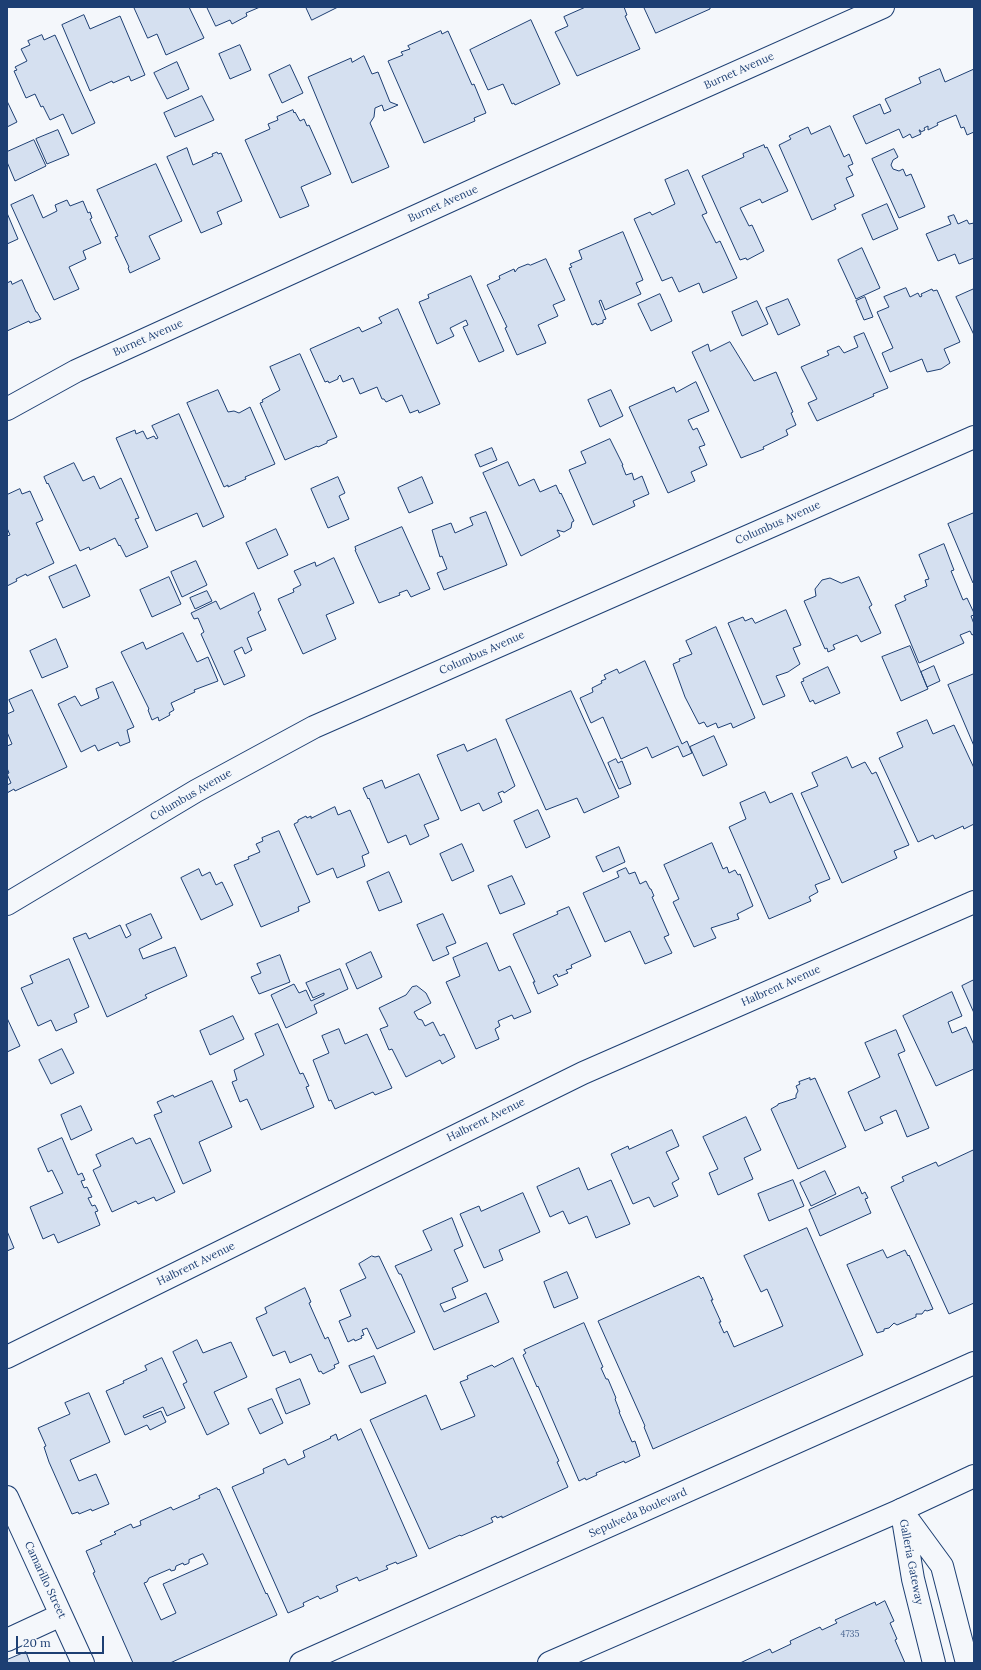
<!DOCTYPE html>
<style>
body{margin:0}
#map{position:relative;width:981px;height:1670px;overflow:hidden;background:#f4f7fb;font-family:Lora,serif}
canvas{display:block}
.frame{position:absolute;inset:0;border:8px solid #1d3f73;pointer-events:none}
.scale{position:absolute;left:16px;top:1636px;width:88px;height:18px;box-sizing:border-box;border:2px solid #1d3f73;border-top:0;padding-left:5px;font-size:12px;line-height:14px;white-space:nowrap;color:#1d3f73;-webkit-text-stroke:3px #f4f7fb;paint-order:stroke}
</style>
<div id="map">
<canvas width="981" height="1670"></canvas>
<div class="frame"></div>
<div class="scale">20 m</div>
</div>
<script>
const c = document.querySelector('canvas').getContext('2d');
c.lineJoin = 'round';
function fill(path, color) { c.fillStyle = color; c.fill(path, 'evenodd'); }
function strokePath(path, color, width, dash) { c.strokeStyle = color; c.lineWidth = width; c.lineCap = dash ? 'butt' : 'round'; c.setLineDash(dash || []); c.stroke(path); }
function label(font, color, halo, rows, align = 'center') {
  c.font = font + ' Lora,serif'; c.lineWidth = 3; c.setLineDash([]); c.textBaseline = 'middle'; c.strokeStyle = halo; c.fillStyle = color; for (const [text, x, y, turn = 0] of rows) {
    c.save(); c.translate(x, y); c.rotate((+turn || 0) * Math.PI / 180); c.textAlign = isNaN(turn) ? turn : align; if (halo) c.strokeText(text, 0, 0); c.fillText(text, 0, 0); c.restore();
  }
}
const building = new Path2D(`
 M 134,7 L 189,7 L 204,38 L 166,55 L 157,34 L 148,38 Z
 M 207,7 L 260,7 L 246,13 L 247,16 L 232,24 L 230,20 L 216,26 Z
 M 306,7 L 338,7 L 312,20 Z
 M 586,7 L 624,7 L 627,15 L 625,16 L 640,49 L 577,76 L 555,32 L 568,26 L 564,17 Z
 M 644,7 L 710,7 L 710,9 L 656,33 Z
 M 84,15 L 90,29 L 120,16 L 145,75 L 131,81 L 129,76 L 113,83 L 112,81 L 90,91 L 62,25 Z
 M 531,20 L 560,84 L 515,105 L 514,103 L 512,104 L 503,84 L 488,90 L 470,50 Z
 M 441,31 L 442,34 L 448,31 L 472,85 L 474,84 L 486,113 L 474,118 L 475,121 L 424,143 L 388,61 L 403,55 L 401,52 L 410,49 L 408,46 Z
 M 42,35 L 44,40 L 55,35 L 95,123 L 72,134 L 63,114 L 50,120 L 43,106 L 41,107 L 35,94 L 26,98 L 14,71 L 17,70 L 15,67 L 27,61 L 21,49 L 30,45 L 28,41 Z
 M 240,45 L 251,70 L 230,79 L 219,54 Z
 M 364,56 L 372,74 L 378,72 L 390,102 L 398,105 L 384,111 L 382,105 L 375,108 L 374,117 L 370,123 L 389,167 L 352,183 L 308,77 L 351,58 L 352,62 Z
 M 177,62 L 189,89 L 167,99 L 154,73 Z
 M 290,65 L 303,93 L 282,103 L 269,75 Z
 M 940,69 L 945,82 L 974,69 L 974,132 L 967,135 L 964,127 L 961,128 L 956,115 L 937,123 L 938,125 L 928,130 L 928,126 L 924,128 L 925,130 L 921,132 L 920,130 L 919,130 L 921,134 L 912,138 L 910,134 L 903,138 L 899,129 L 866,144 L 853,116 L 880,104 L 884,114 L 891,111 L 885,99 L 921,83 L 919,78 Z
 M 202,96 L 214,120 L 175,137 L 164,113 Z
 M 7,101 L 17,122 L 7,127 Z
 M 293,110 L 294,113 L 295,112 L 300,121 L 304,119 L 307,126 L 309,125 L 331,174 L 301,187 L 309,206 L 280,218 L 245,140 L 270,129 L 268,124 L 278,120 L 277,117 Z
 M 830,126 L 844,157 L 849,154 L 853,164 L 848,166 L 853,175 L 846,178 L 854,196 L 834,205 L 836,209 L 812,220 L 779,145 L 791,139 L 789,136 L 808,127 L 811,134 Z
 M 58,130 L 69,155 L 47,164 L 36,139 Z
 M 34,140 L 46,166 L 15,181 L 7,162 L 7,152 Z
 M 764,145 L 765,148 L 767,147 L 788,191 L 762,203 L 760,199 L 740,208 L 749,226 L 752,225 L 764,251 L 747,260 L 746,258 L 740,260 L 702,176 L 744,157 L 743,154 Z
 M 187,148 L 193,165 L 213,156 L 212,154 L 217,152 L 218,154 L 221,153 L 242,201 L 217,212 L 222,224 L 201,233 L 167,157 Z
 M 894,149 L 898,157 L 893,160 L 891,165 L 893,169 L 899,171 L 903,169 L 906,176 L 911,174 L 925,207 L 899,218 L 872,159 Z
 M 156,164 L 182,221 L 149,236 L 160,259 L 130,273 L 128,268 L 129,267 L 115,237 L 118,236 L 97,190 Z
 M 688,170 L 707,213 L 702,215 L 716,243 L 720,241 L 737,278 L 703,293 L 699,283 L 679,292 L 672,277 L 662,281 L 634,219 L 650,212 L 652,215 L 675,204 L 665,180 Z
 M 33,195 L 43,218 L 57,211 L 55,205 L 67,200 L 70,206 L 83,201 L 88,213 L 90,212 L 92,218 L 90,219 L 101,243 L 83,251 L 86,259 L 69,267 L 79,289 L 54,300 L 11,205 Z
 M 887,204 L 898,229 L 873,240 L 862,215 Z
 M 7,213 L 18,239 L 7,244 Z
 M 954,215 L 958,224 L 967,220 L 969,224 L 974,223 L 974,258 L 959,264 L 955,254 L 938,261 L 926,234 L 951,224 L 948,217 Z
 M 623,232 L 643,280 L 636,283 L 641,294 L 605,310 L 601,300 L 599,301 L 606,319 L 603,320 L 603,323 L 597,325 L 596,323 L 592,325 L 569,268 L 572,267 L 570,264 L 582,259 L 579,251 Z
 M 862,248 L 880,288 L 856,299 L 838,260 Z
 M 546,259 L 565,300 L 553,305 L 558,316 L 538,325 L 546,343 L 517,355 L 505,328 L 507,327 L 487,285 L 500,279 L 499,276 L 514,269 L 515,272 L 518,268 L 528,264 L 530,265 Z
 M 471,276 L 504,351 L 479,362 L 463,327 L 468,325 L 466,320 L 450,328 L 454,336 L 437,344 L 419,302 L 429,298 L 428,295 Z
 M 22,280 L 36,312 L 37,312 L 41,319 L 30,323 L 29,321 L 7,331 L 7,283 L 11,281 L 12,284 Z
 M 906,288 L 910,297 L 918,293 L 920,297 L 922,296 L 921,294 L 932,289 L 933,291 L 937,290 L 960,342 L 944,349 L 950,363 L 941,369 L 927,372 L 922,359 L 890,372 L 882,353 L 893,348 L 877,312 L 889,307 L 884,297 Z
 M 974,289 L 974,335 L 956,297 Z
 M 660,294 L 672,321 L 651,331 L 638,304 Z
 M 865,297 L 873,317 L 864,320 L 856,301 Z
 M 788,299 L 800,325 L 778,335 L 766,308 Z
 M 757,301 L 768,324 L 742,336 L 732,312 Z
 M 398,309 L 440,404 L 419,413 L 418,410 L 410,413 L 402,395 L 386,402 L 384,399 L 382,399 L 377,387 L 360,394 L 353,378 L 343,382 L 340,375 L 338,377 L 338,379 L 329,383 L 328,381 L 325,382 L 310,349 L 359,327 L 362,332 L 382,323 L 379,318 Z
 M 864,333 L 888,388 L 873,394 L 874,396 L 817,421 L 808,403 L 817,399 L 801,367 L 829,355 L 827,351 L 839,346 L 844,353 L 858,347 L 854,337 Z
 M 730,342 L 754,381 L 776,372 L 793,412 L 791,413 L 796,425 L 786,430 L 788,435 L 763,447 L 764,449 L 741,458 L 692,352 L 708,344 L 710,351 Z
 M 300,354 L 337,437 L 327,441 L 327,443 L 318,447 L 317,446 L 285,460 L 260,403 L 263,402 L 262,400 L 280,390 L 270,367 Z
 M 696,382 L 709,411 L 688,420 L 693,430 L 697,428 L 705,445 L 699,447 L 707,465 L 691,472 L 695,481 L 668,493 L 629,407 L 674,387 L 676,392 Z
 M 218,390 L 228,412 L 234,411 L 239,413 L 250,407 L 275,464 L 245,477 L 246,479 L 228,487 L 228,485 L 224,487 L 187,403 Z
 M 611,390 L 623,416 L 600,427 L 588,400 Z
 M 179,414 L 224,517 L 203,527 L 197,513 L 156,531 L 116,438 L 135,430 L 136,434 L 143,431 L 147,439 L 154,436 L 156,439 L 158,438 L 152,426 Z
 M 610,439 L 623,465 L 622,465 L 626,475 L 632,473 L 634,480 L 642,476 L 649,494 L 633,501 L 635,506 L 593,525 L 569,470 L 586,463 L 581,452 Z
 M 492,448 L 497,460 L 480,467 L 475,455 Z
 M 508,462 L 519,486 L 534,479 L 540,492 L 556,485 L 560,494 L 561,493 L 574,521 L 572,522 L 571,528 L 564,532 L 557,530 L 560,536 L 521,556 L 483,473 Z
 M 74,463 L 83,481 L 94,476 L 100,489 L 121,478 L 139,518 L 135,519 L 148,547 L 126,557 L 120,545 L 119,546 L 115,538 L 90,550 L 89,547 L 80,551 L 48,483 L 47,484 L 44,477 Z
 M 338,477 L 345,493 L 339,496 L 349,519 L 328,528 L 311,489 Z
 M 422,477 L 433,503 L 409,513 L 398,488 Z
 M 20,489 L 22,494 L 30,491 L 43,520 L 36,523 L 54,563 L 27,576 L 26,574 L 16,579 L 17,581 L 7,586 L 7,536 L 10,535 L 7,528 L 7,495 Z
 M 486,512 L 507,565 L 444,590 L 437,573 L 447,569 L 442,556 L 440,557 L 432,530 L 451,523 L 455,533 L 473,525 L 470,518 Z
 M 974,513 L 974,583 L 973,583 L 948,524 Z
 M 402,527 L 430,589 L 411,597 L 407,590 L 399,593 L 400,595 L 379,603 L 355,550 L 356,550 L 355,547 Z
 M 276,529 L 288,555 L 258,569 L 246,543 Z
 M 944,544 L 954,570 L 951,571 L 963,600 L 967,598 L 974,613 L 974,615 L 971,616 L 974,624 L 974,634 L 972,635 L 970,631 L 960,635 L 964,643 L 919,663 L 895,605 L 906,600 L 904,596 L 927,586 L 925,580 L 929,579 L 919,555 Z
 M 334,558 L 354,603 L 326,615 L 336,639 L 303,654 L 278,599 L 294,592 L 293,589 L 301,585 L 294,571 L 315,562 L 316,566 Z
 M 196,561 L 207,585 L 182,597 L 171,572 Z
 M 76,565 L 90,596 L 63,608 L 49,577 Z
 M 169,577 L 181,604 L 152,617 L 140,590 Z
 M 859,577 L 872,605 L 869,607 L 881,633 L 861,642 L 857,635 L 833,645 L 835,649 L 828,652 L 827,648 L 825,649 L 804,601 L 816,596 L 815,589 L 822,580 L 830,578 L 841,583 Z
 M 207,591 L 212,601 L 195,609 L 190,598 Z
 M 254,593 L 261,610 L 258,612 L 266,630 L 247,638 L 252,650 L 245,654 L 242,647 L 234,651 L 245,676 L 224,685 L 201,634 L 204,632 L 198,618 L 194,619 L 191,613 L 216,601 L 220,609 Z
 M 786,610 L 801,645 L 793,648 L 800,664 L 788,672 L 776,676 L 785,696 L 763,705 L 728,623 L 743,617 L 745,621 L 752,618 L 755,623 Z
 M 716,627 L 755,718 L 733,728 L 731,723 L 718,728 L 716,723 L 707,727 L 704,722 L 699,724 L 685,697 L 673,664 L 680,661 L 679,659 L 692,654 L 686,641 Z
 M 183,633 L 197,662 L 208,657 L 218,681 L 194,690 L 195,692 L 171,703 L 174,710 L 169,713 L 170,715 L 159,721 L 158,717 L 152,720 L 148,710 L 149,709 L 121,652 L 143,642 L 146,649 Z
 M 56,639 L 68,667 L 42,678 L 30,651 Z
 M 910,646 L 928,689 L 901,701 L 882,657 Z
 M 645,661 L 682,744 L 687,741 L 692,753 L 683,757 L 678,746 L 652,758 L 647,747 L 621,759 L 603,717 L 591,723 L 580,698 L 593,692 L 592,688 L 602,683 L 601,681 L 606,679 L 604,675 L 617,669 L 619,673 Z
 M 934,666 L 940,681 L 927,687 L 921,672 Z
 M 828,667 L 840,693 L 815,704 L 813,700 L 810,702 L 801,682 L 804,681 L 803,679 Z
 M 974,674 L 974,746 L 948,685 Z
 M 113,682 L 134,727 L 127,730 L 130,742 L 120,746 L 118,742 L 98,751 L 95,745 L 81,752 L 58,704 L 75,696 L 81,706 L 99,698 L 96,689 Z
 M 32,690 L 67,767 L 15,791 L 14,789 L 7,793 L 7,785 L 11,783 L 7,774 L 9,773 L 7,768 L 7,746 L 12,744 L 7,732 L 7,714 L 14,711 L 9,700 Z
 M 571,691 L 619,797 L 584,813 L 577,798 L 546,810 L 506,720 Z
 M 927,720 L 933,734 L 954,725 L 974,768 L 974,824 L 964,829 L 963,826 L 935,839 L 933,835 L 918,842 L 879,758 L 903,747 L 897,733 Z
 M 714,736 L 727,765 L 703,776 L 690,747 Z
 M 496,739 L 515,786 L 504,793 L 503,791 L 498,793 L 502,802 L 483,811 L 479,803 L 461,811 L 437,755 L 464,744 L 467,751 Z
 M 847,757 L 852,768 L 865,762 L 872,774 L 876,772 L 909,845 L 894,851 L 897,858 L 842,883 L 801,793 L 818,786 L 812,773 Z
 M 616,759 L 618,763 L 622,761 L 631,784 L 619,789 L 608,763 Z
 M 419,774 L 439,819 L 424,825 L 429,836 L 410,845 L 406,835 L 388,843 L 369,798 L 368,799 L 363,788 L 382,780 L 385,788 Z
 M 765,792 L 770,803 L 792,793 L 830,879 L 815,885 L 818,892 L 809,897 L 811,901 L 769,919 L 729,827 L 746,819 L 740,803 Z
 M 335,807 L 338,815 L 350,810 L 369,853 L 362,856 L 365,866 L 337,878 L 333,868 L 317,875 L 294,824 L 298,822 L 298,820 L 306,816 L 307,818 L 311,816 L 311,818 Z
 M 538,810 L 550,837 L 526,848 L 514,821 Z
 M 279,831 L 310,902 L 298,907 L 299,911 L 261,927 L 234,865 L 249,859 L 248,857 L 260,852 L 256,844 L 263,841 L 262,838 Z
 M 712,843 L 723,869 L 727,867 L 729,873 L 735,870 L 738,875 L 740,874 L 753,906 L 737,914 L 739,919 L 711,928 L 716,938 L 694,947 L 673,902 L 679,899 L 664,865 Z
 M 462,844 L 474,871 L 452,881 L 440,854 Z
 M 619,847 L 625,862 L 603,872 L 596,857 Z
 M 626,868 L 629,874 L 635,872 L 640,884 L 646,881 L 650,889 L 651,889 L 654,896 L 652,897 L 669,935 L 664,937 L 672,953 L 645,964 L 630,931 L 605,942 L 583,893 L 619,877 L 617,872 Z
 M 199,869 L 202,876 L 210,872 L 216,885 L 222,882 L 233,905 L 201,920 L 181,878 Z
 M 389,872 L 402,902 L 379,911 L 367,882 Z
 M 512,876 L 525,904 L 500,914 L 488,886 Z
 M 569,907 L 591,956 L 571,965 L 572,968 L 566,970 L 568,973 L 558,977 L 557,974 L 553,976 L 558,985 L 538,994 L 533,982 L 535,982 L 513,934 L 558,914 L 557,912 Z
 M 151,914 L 162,938 L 139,949 L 143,959 L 175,947 L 187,976 L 145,995 L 147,998 L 107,1017 L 73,938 L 86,933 L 89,939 L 120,925 L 126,938 L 131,935 L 126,925 Z
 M 443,914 L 456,943 L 446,947 L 449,954 L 433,961 L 417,925 Z
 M 487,943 L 499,971 L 510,966 L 531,1012 L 514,1019 L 512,1015 L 498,1021 L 500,1026 L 495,1029 L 499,1039 L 476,1049 L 446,982 L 460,976 L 453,958 Z
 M 371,952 L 382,977 L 357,989 L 346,964 Z
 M 280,955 L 290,982 L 259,994 L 251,977 L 261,973 L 257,964 Z
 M 69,959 L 89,1007 L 74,1014 L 77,1022 L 56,1031 L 51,1020 L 38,1026 L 21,988 L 33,983 L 30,976 Z
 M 340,969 L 348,989 L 314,1005 L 317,1013 L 286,1028 L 271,995 L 294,984 L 299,993 L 306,990 L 311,1001 L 324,995 L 324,993 L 313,998 L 306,983 Z
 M 974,980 L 974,1013 L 962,986 Z
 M 417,986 L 426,993 L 431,1003 L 414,1012 L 418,1019 L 422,1020 L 425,1026 L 433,1022 L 440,1036 L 444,1034 L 455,1057 L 442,1064 L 440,1060 L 406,1077 L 392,1049 L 389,1050 L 380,1029 L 388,1026 L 379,1008 L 406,995 L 412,987 Z
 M 952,992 L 962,1016 L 948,1022 L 952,1033 L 966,1027 L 974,1045 L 974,1069 L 936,1086 L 903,1016 Z
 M 233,1016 L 244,1039 L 210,1055 L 200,1031 Z
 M 7,1018 L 20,1046 L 7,1052 Z
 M 278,1024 L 300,1074 L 303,1073 L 309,1086 L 306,1087 L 314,1107 L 261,1130 L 247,1099 L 240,1102 L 232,1082 L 237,1080 L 234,1070 L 264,1055 L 255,1034 Z
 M 339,1029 L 345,1044 L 367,1034 L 392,1088 L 375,1095 L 373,1092 L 335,1109 L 331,1100 L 329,1101 L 313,1060 L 329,1053 L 322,1036 Z
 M 896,1030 L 905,1051 L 898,1054 L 929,1128 L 907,1137 L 896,1110 L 880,1117 L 883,1123 L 865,1131 L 848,1092 L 880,1077 L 865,1043 Z
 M 62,1049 L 74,1073 L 51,1084 L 39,1060 Z
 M 810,1078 L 810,1080 L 815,1078 L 846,1147 L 798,1169 L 771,1109 L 778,1105 L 778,1104 L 796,1098 L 796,1095 L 798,1091 L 796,1086 L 800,1084 L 799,1082 Z
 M 212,1081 L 232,1127 L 199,1142 L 211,1171 L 183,1184 L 154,1115 L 162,1112 L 157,1102 L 173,1095 L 174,1097 Z
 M 81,1106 L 92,1130 L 71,1140 L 61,1115 Z
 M 746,1117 L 761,1150 L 744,1158 L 753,1179 L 718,1195 L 709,1173 L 718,1169 L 703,1137 Z
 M 672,1130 L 679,1146 L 666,1152 L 679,1179 L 672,1183 L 678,1196 L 654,1207 L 649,1197 L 633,1204 L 611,1154 L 628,1146 L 629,1149 Z
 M 62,1138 L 78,1175 L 82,1173 L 85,1180 L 81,1181 L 84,1188 L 87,1187 L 92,1197 L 88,1198 L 92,1206 L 95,1205 L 98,1211 L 95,1212 L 100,1225 L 58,1243 L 54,1234 L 43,1239 L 30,1207 L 63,1193 L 52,1170 L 48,1172 L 38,1149 Z
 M 133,1138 L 136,1144 L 150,1138 L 175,1192 L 156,1201 L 154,1197 L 138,1204 L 136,1201 L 112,1212 L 93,1170 L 101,1166 L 96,1155 Z
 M 974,1150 L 974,1303 L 949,1314 L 891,1187 L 904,1181 L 902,1177 L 936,1162 L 938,1166 Z
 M 579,1168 L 588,1190 L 611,1180 L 630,1224 L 596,1238 L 587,1216 L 569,1224 L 563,1211 L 550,1217 L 537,1187 Z
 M 825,1171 L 836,1194 L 811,1206 L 800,1183 Z
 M 793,1180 L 804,1206 L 769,1221 L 758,1194 Z
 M 859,1187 L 862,1194 L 865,1192 L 868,1198 L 865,1199 L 871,1213 L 820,1236 L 809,1210 Z
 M 523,1193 L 540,1232 L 499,1250 L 503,1260 L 484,1268 L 460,1214 L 479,1206 L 481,1211 Z
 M 452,1218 L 463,1246 L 454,1250 L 468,1281 L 452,1288 L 456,1298 L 440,1304 L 444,1312 L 486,1293 L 499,1322 L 434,1350 L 401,1274 L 399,1274 L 395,1266 L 432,1250 L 423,1231 Z
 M 807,1228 L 863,1355 L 653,1449 L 644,1427 L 645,1426 L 598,1321 L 699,1276 L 701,1279 L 703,1277 L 713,1300 L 711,1300 L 721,1322 L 719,1322 L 724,1333 L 727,1331 L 734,1347 L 783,1326 L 767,1289 L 761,1292 L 744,1256 Z
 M 7,1231 L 14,1248 L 7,1251 Z
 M 883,1250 L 887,1258 L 905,1250 L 908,1256 L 909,1255 L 933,1309 L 927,1311 L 925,1310 L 922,1314 L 916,1314 L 916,1317 L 897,1325 L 894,1323 L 889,1328 L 884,1329 L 884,1331 L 877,1333 L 847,1265 Z
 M 372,1256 L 375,1257 L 379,1256 L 415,1332 L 377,1349 L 367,1328 L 362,1330 L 364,1335 L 361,1336 L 362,1338 L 355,1341 L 354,1339 L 348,1342 L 339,1321 L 351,1316 L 340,1290 L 366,1278 L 359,1264 Z
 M 567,1272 L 578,1298 L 554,1308 L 544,1282 Z
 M 305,1288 L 311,1302 L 309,1303 L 325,1339 L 328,1337 L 339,1363 L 334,1365 L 335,1368 L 323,1374 L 321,1371 L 319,1372 L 311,1354 L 290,1363 L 285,1351 L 273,1356 L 256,1318 L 267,1313 L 265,1308 Z
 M 584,1323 L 603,1367 L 601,1368 L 606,1379 L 608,1379 L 616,1398 L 615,1399 L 620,1412 L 619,1412 L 632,1442 L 635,1441 L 640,1456 L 625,1463 L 624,1461 L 596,1473 L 597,1475 L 586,1480 L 585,1478 L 579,1481 L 538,1386 L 537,1387 L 523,1355 L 526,1353 L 524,1350 Z
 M 197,1340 L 203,1353 L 231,1342 L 247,1377 L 214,1392 L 229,1424 L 207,1435 L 183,1384 L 187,1382 L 173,1352 Z
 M 374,1356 L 386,1383 L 361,1393 L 349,1366 Z
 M 162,1358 L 185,1408 L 167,1416 L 163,1407 L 143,1416 L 144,1418 L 161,1411 L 166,1422 L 150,1430 L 147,1425 L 125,1435 L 106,1391 L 124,1383 L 123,1381 L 147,1370 L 145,1366 Z
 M 513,1358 L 559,1461 L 557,1462 L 568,1487 L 502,1518 L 502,1516 L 497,1518 L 496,1516 L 491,1518 L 493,1522 L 461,1536 L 460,1535 L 429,1549 L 370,1420 L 426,1395 L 441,1430 L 475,1416 L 460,1382 L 468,1379 L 467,1376 L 492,1365 L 494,1367 Z
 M 300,1379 L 310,1404 L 286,1414 L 276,1389 Z
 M 89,1393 L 110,1442 L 70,1460 L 79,1481 L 96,1474 L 109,1504 L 92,1511 L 91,1509 L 79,1514 L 78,1512 L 72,1514 L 49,1462 L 44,1447 L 46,1446 L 38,1428 L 70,1414 L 65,1403 Z
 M 272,1399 L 283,1423 L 260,1434 L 248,1409 Z
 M 361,1429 L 417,1556 L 397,1564 L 396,1562 L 386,1566 L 388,1569 L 359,1581 L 357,1577 L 336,1586 L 338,1591 L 320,1599 L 318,1596 L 303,1603 L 304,1606 L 288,1613 L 232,1487 L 264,1473 L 263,1469 L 285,1459 L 288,1465 L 305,1457 L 303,1451 L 331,1438 L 330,1437 L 336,1434 L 338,1440 Z
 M 217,1488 L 218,1490 L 219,1489 L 266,1594 L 267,1593 L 277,1615 L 170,1663 L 133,1663 L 93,1573 L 95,1572 L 86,1551 L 102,1544 L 100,1541 L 116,1534 L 114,1532 L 131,1524 L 133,1528 L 141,1525 L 140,1521 L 171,1507 L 173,1510 L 200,1498 L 199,1496 ZM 203,1554 L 208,1564 L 163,1584 L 176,1613 L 161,1620 L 144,1583 L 147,1582 L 149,1578 L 170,1569 L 171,1571 L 175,1570 L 176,1566 L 183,1563 L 184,1565 L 187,1564 L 189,1563 L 189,1560 Z
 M 885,1601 L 894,1621 L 890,1623 L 897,1639 L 895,1640 L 905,1663 L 740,1663 L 770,1649 L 772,1653 L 791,1644 L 790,1641 L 820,1627 L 822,1630 L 837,1623 L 835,1620 L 875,1602 L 876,1605 Z
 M 26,1652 L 30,1663 L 7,1663 L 7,1660 Z`);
fill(building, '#d5e0f0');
strokePath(building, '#1d3f73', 1);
const minor = new Path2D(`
 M 7,409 L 76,371 L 502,177 L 883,7
 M 7,904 L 196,791 L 314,727 L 974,437
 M 7,1357 L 583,1073 L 974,902
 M 7,1497 L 83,1663
 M 901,1510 L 942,1566 L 967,1663
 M 902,1513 L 913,1579 L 934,1663
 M 7,1640 L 61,1615
 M 301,1663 L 974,1363`);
const major = new Path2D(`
 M 549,1663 L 901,1510 L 974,1476`);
strokePath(minor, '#1d3f73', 24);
strokePath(major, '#1d3f73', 24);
strokePath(minor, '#f4f7fb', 22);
strokePath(major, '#f4f7fb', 22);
label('9px', '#4b6792', null, [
 ["4735",850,1634]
]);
label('11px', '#1d3f73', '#f4f7fb', [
 ["Burnet Avenue",739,71,-24],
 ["Burnet Avenue",443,204,-24],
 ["Burnet Avenue",148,338,-24],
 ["Columbus Avenue",778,523,-24],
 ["Columbus Avenue",482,653,-24],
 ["Columbus Avenue",191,795,-30],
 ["Halbrent Avenue",781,986,-24],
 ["Halbrent Avenue",486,1120,-26],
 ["Halbrent Avenue",196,1264,-26],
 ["Sepulveda Boulevard",638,1513,-24],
 ["Galleria Gateway",911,1562,79],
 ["Camarillo Street",45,1580,65]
]);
</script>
